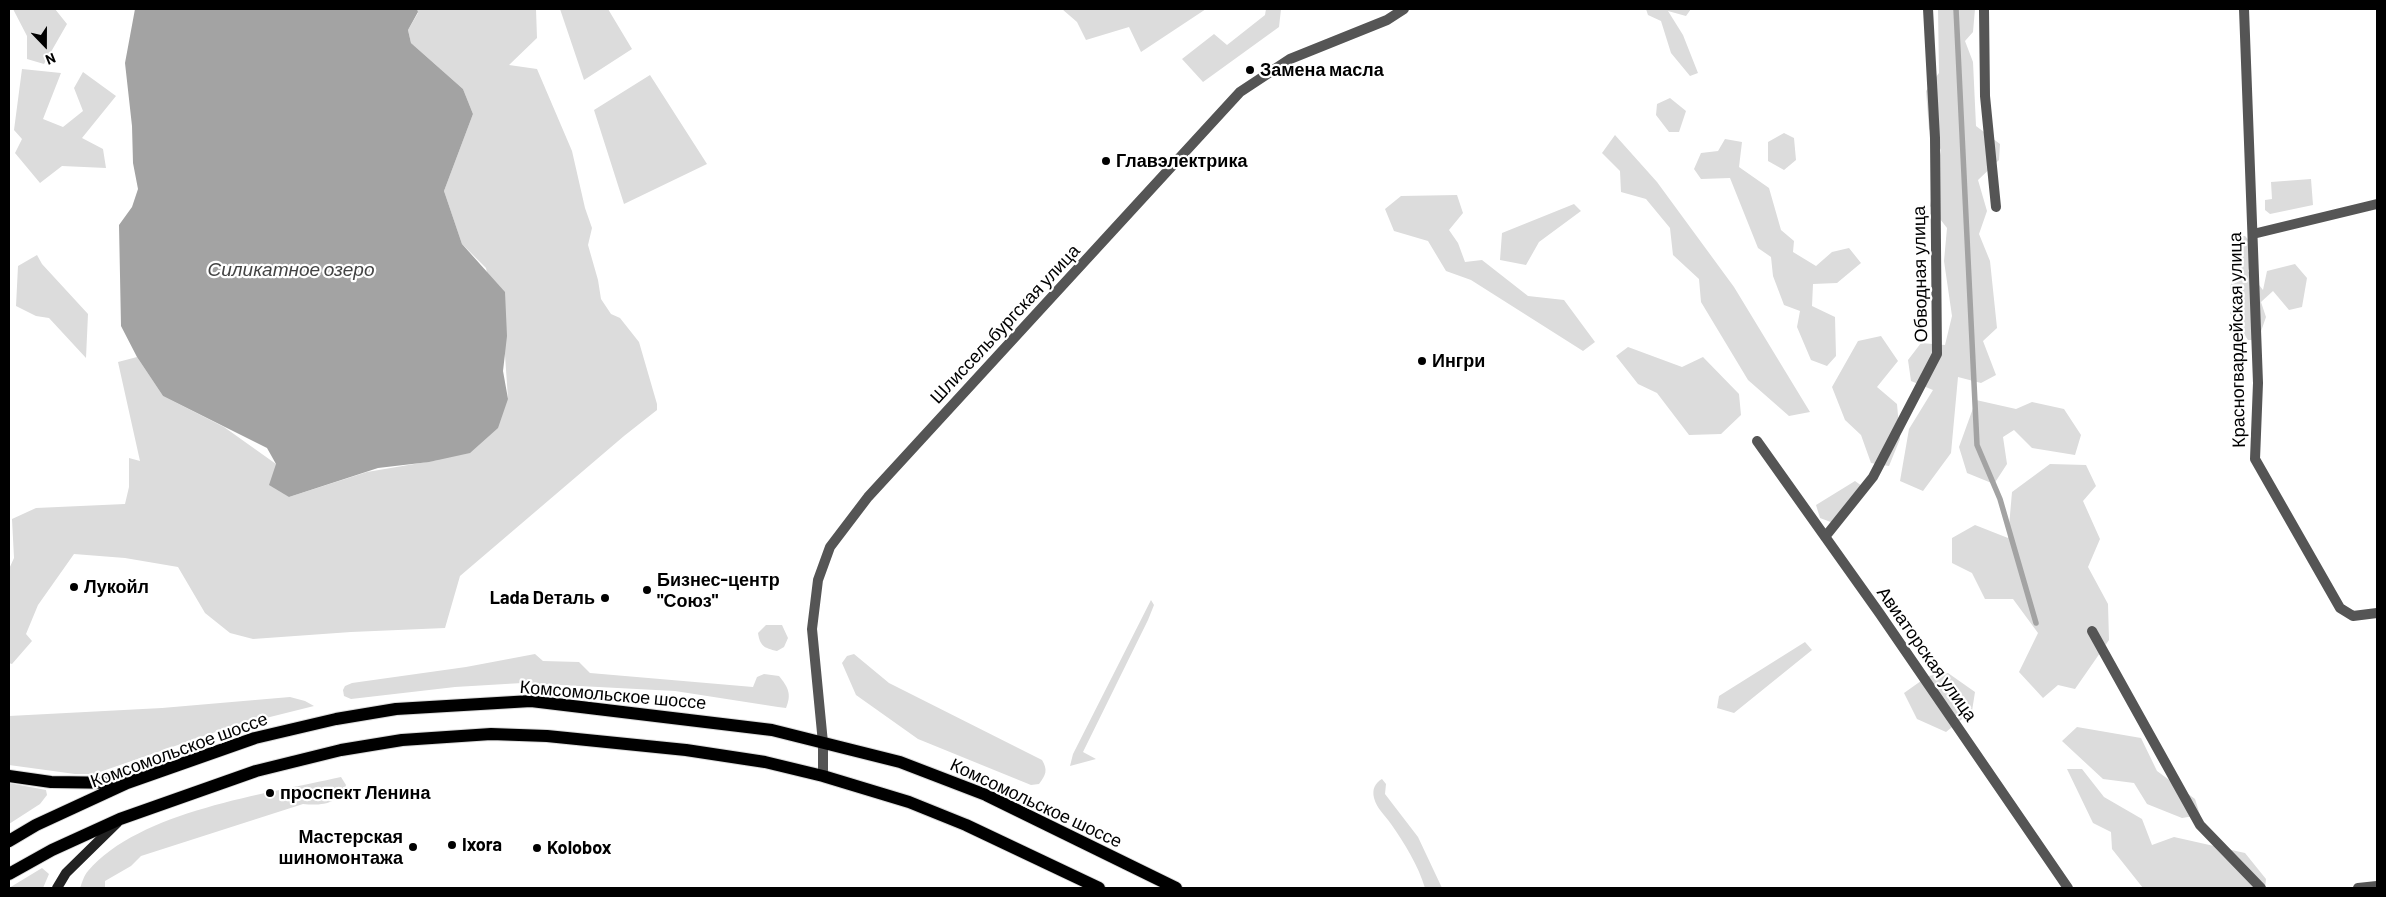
<!DOCTYPE html>
<meta charset="utf-8">
<style>
body{margin:0}
#map{position:relative;width:2386px;height:897px;overflow:hidden;background:#fff;font-family:Barlow,sans-serif}
canvas{display:block}
.frame{position:absolute;inset:0;border:10px solid #000;pointer-events:none}
.north{position:absolute;left:20px;top:20px;width:50px;height:50px;-webkit-text-stroke:4px #fff;paint-order:stroke;rotate:158deg;font-size:14px;font-weight:700;line-height:20px;text-align:center;color:#000}
.north::after{content:'';display:block;margin:auto;width:18px;height:22px;background:#000;clip-path:polygon(50% 0,100% 100%,50% 72%,0 100%)}
</style>
<div id="map">
<canvas width="2386" height="897"></canvas>
<div class="frame"></div>
<div class="north">N</div>
</div>
<script>
const c = document.querySelector('canvas').getContext('2d');
c.lineJoin = 'round';
function fill(path, color) { c.fillStyle = color; c.fill(path, 'evenodd'); }
function strokePath(path, color, width, dash) { c.strokeStyle = color; c.lineWidth = width; c.lineCap = dash ? 'butt' : 'round'; c.setLineDash(dash || []); c.stroke(path); }
function label(font, color, halo, rows, align = 'center') {
  c.font = font + ' Barlow,sans-serif'; c.lineWidth = 4.5; c.setLineDash([]); c.textBaseline = 'middle'; c.strokeStyle = halo; c.fillStyle = color; for (const [text, x, y, turn = 0] of rows) {
    c.save(); c.translate(x, y); c.rotate((+turn || 0) * Math.PI / 180); c.textAlign = isNaN(turn) ? turn : align; if (halo) c.strokeText(text, 0, 0); c.fillText(text, 0, 0); c.restore();
  }
}
fill(new Path2D(`
 M 13,9 L 55,9 L 67,24 L 44,64 L 27,59 L 27,36 Z
 M 417,9 L 536,9 L 537,38 L 509,65 L 537,69 L 572,151 L 585,208 L 592,228 L 588,245 L 598,280 L 601,299 L 611,314 L 620,318 L 639,342 L 657,404 L 657,410 L 624,436 L 460,576 L 445,628 L 351,632 L 253,639 L 230,633 L 205,613 L 178,567 L 125,558 L 74,554 L 38,605 L 26,634 L 32,641 L 12,664 L 9,663 L 9,569 L 14,558 L 12,519 L 36,508 L 125,504 L 129,487 L 129,458 L 140,461 L 118,362 L 137,357 L 163,396 L 224,427 L 276,464 L 289,497 L 367,472 L 438,460 L 508,399 L 505,355 L 486,268 L 462,244 L 444,191 L 473,114 L 463,89 L 411,43 L 408,30 L 418,13 Z
 M 560,9 L 608,9 L 632,49 L 584,80 Z
 M 1062,9 L 1206,9 L 1141,52 L 1129,27 L 1086,40 L 1077,22 Z
 M 1266,9 L 1281,9 L 1279,27 L 1203,82 L 1182,59 L 1214,34 L 1227,45 L 1265,15 Z
 M 1646,9 L 1691,9 L 1686,16 L 1668,11 L 1683,35 L 1698,73 L 1690,76 L 1671,53 L 1661,21 L 1648,15 Z
 M 1938,9 L 1975,9 L 1973,32 L 1965,41 L 1973,62 L 1976,126 L 2000,144 L 1999,160 L 1978,180 L 1987,211 L 1979,234 L 1990,261 L 1997,328 L 1983,341 L 1996,375 L 1981,383 L 1958,377 L 1951,453 L 1923,491 L 1900,481 L 1909,429 L 1933,390 L 1911,381 L 1908,360 L 1921,343 L 1945,345 L 1952,316 L 1944,261 L 1947,228 L 1930,206 L 1941,150 L 1929,129 L 1926,91 L 1939,73 Z
 M 22,69 L 61,73 L 43,119 L 63,127 L 83,111 L 74,88 L 83,72 L 116,96 L 82,138 L 103,149 L 106,168 L 62,166 L 40,183 L 15,153 L 22,139 L 14,130 Z
 M 650,75 L 707,164 L 624,204 L 594,110 Z
 M 1670,98 L 1686,111 L 1679,132 L 1669,132 L 1656,115 L 1657,104 Z
 M 1784,133 L 1794,138 L 1796,160 L 1784,170 L 1768,161 L 1768,142 Z
 M 1615,135 L 1657,182 L 1734,287 L 1810,412 L 1789,416 L 1748,380 L 1701,302 L 1699,279 L 1673,255 L 1670,228 L 1646,199 L 1621,192 L 1620,171 L 1602,153 Z
 M 1725,139 L 1742,142 L 1739,167 L 1769,188 L 1781,230 L 1794,241 L 1793,252 L 1816,266 L 1832,252 L 1849,248 L 1861,263 L 1837,283 L 1813,284 L 1812,306 L 1835,317 L 1836,356 L 1827,366 L 1811,360 L 1797,327 L 1800,311 L 1784,305 L 1773,276 L 1771,257 L 1758,248 L 1730,178 L 1701,179 L 1694,169 L 1701,153 L 1718,151 Z
 M 2311,179 L 2313,205 L 2270,214 L 2265,210 L 2265,200 L 2272,199 L 2271,182 Z
 M 1457,195 L 1463,213 L 1449,230 L 1458,243 L 1465,262 L 1482,260 L 1528,296 L 1564,300 L 1595,342 L 1583,351 L 1471,280 L 1446,271 L 1428,241 L 1394,231 L 1385,209 L 1401,196 Z
 M 1574,204 L 1581,211 L 1539,242 L 1526,265 L 1500,260 L 1502,233 Z
 M 2245,236 L 2258,250 L 2248,271 L 2263,290 L 2267,271 L 2295,264 L 2307,278 L 2302,307 L 2289,310 L 2273,291 L 2261,302 L 2266,317 L 2258,340 L 2248,340 L 2230,313 L 2235,303 L 2230,287 L 2237,266 L 2230,249 L 2235,237 Z
 M 37,255 L 42,264 L 88,314 L 86,358 L 49,318 L 36,316 L 16,306 L 18,266 Z
 M 1881,336 L 1898,361 L 1877,387 L 1897,404 L 1900,439 L 1889,466 L 1871,463 L 1861,435 L 1845,420 L 1832,387 L 1858,341 Z
 M 1628,347 L 1682,367 L 1703,357 L 1739,394 L 1741,415 L 1721,434 L 1689,435 L 1657,393 L 1638,384 L 1616,356 Z
 M 1976,400 L 2016,409 L 2032,402 L 2064,409 L 2081,435 L 2075,455 L 2032,448 L 2014,430 L 2003,437 L 2007,464 L 1994,484 L 1967,473 L 1959,447 Z
 M 2050,464 L 2086,465 L 2096,486 L 2083,501 L 2100,539 L 2088,567 L 2108,604 L 2109,640 L 2075,689 L 2058,685 L 2043,698 L 2019,672 L 2038,633 L 2013,599 L 1985,599 L 1972,573 L 1952,563 L 1952,538 L 1975,525 L 2008,538 L 2012,492 Z
 M 1855,481 L 1862,486 L 1836,524 L 1820,518 L 1816,505 Z
 M 1151,600 L 1154,605 L 1148,620 L 1083,752 L 1096,759 L 1070,766 L 1073,754 Z
 M 766,625 L 782,625 L 788,638 L 784,647 L 777,651 C 764,648 760,646 758,633 Z
 M 1805,642 L 1812,650 L 1734,713 L 1717,708 L 1719,696 Z
 M 535,654 L 543,661 L 579,662 L 590,673 L 753,687 L 757,677 L 764,674 L 779,676 C 788,687 792,694 786,708 L 778,707 L 675,691 L 522,683 L 455,687 L 351,699 L 344,696 L 343,690 L 345,686 L 352,683 L 466,667 Z
 M 854,654 L 889,683 L 1042,760 C 1048,770 1046,775 1039,784 L 1031,785 L 918,739 L 856,695 L 842,663 L 847,656 Z
 M 1948,673 L 1975,692 L 1972,711 L 1946,732 L 1917,719 L 1904,693 L 1928,676 Z
 M 290,697 L 305,701 L 314,706 L 230,727 L 94,774 L 75,774 L 9,765 L 9,716 L 162,708 Z
 M 2077,727 L 2141,738 L 2157,771 L 2195,799 L 2200,815 L 2182,818 L 2147,804 L 2134,783 L 2103,779 L 2062,741 Z
 M 2067,769 L 2082,769 L 2104,797 L 2142,819 L 2152,845 L 2174,837 L 2245,853 L 2266,879 L 2265,888 L 2143,888 L 2112,849 L 2111,832 L 2093,823 Z
 M 341,777 L 346,785 C 340,804 321,806 303,804 L 141,856 L 131,866 L 105,881 L 105,888 L 80,888 C 82,883 84,875 88,871 C 139,811 266,794 341,777 Z
 M 1382,779 L 1386,784 L 1385,794 L 1418,837 L 1442,888 L 1425,888 C 1418,865 1405,844 1391,824 C 1385,815 1377,809 1374,798 C 1372,789 1375,783 1382,779 Z
 M 9,783 L 46,790 L 47,795 L 40,804 L 9,824 Z
 M 42,868 L 49,874 L 43,888 L 9,888 Z`), '#dcdcdc');
fill(new Path2D(`
 M 135,9 L 417,9 L 418,12 L 408,30 L 411,43 L 463,89 L 473,114 L 444,191 L 462,244 L 505,292 L 507,336 L 503,371 L 508,399 L 498,428 L 470,453 L 429,462 L 378,468 L 289,497 L 269,485 L 276,464 L 267,448 L 163,396 L 137,357 L 121,326 L 119,225 L 132,207 L 138,189 L 133,163 L 132,126 L 125,63 Z`), '#a3a3a3');
strokePath(new Path2D(`
 M 1956,9 L 1977,445 L 2000,499 L 2036,623`), '#a3a3a3', 5.5);
const primary = new Path2D(`
 M 9,776 L 51,782 L 122,783
 M 9,841 L 36,825 L 127,783 L 255,738 L 336,719 L 396,709 L 531,701 L 772,730 L 900,762 L 986,795 L 1176,888
 M 9,874 L 52,850 L 120,819 L 256,771 L 341,750 L 402,740 L 491,734 L 547,736 L 686,750 L 765,762 L 823,776 L 909,802 L 966,825 L 1099,888`);
strokePath(primary, '#dbdbdb', 14);
strokePath(new Path2D(`
 M 1984,9 L 1985,96 L 1996,207
 M 2244,9 L 2258,383 L 2255,459 L 2340,608 L 2353,616 L 2377,613
 M 2253,234 L 2377,204
 M 1757,441 L 1880,614 L 2068,888
 M 1825,537 L 1873,477 L 1937,354 L 1935,138 L 1928,9
 M 2092,631 L 2200,825 L 2261,888
 M 823,776 L 823,743 L 812,629 L 818,580 L 830,547 L 868,497 L 1240,92 L 1290,59 L 1387,20 L 1404,9
 M 2358,888 L 2377,886`), '#555', 10);
strokePath(new Path2D(`
 M 57,888 L 66,873 L 117,823`), '#222', 10);
strokePath(primary, '#000', 12);
for (const [x, y, r, color] of [
 [1250,70,5,"#000"],
 [1106,161,5,"#000"],
 [1422,361,5,"#000"],
 [74,587,5,"#000"],
 [647,590,5,"#000"],
 [605,598,5,"#000"],
 [270,793,5,"#000"],
 [452,845,5,"#000"],
 [413,847,5,"#000"],
 [537,848,5,"#000"]
]) { const dot = new Path2D(); dot.arc(x, y, r, 0, 2 * Math.PI); c.fillStyle = color; c.fill(dot); strokePath(dot, '#fff', 2); }
label('bold 18px', '#000', '#fff', [
 ["Замена масла",1260,70],
 ["Главэлектрика",1116,161],
 ["Ингри",1432,361],
 ["Бизнес-центр",657,580],
 ["\"Союз\"",657,601],
 ["Лукойл",84,587],
 ["Lada Dеталь",595,598,"right"],
 ["проспект Ленина",280,793],
 ["Мастерская",403,837,"right"],
 ["шиномонтажа",403,858,"right"],
 ["Ixora",462,845],
 ["Kolobox",547,848]
], 'left');
label('18px', '#000', '#fff', [
 ["Обводная улица",1920,274,-91],
 ["Шлиссельбургская улица",1005,324,-47],
 ["Красногвардейская улица",2237,340,-91],
 ["Авиаторская улица",1927,654,55],
 ["Комсомольское шоссе",613,695,5],
 ["Комсомольское шоссе",179,750,-20],
 ["Комсомольское шоссе",1036,803,25]
]);
label('italic 19px', '#444', '#fff', [
 ["Силикатное озеро",291,270]
]);
</script>
